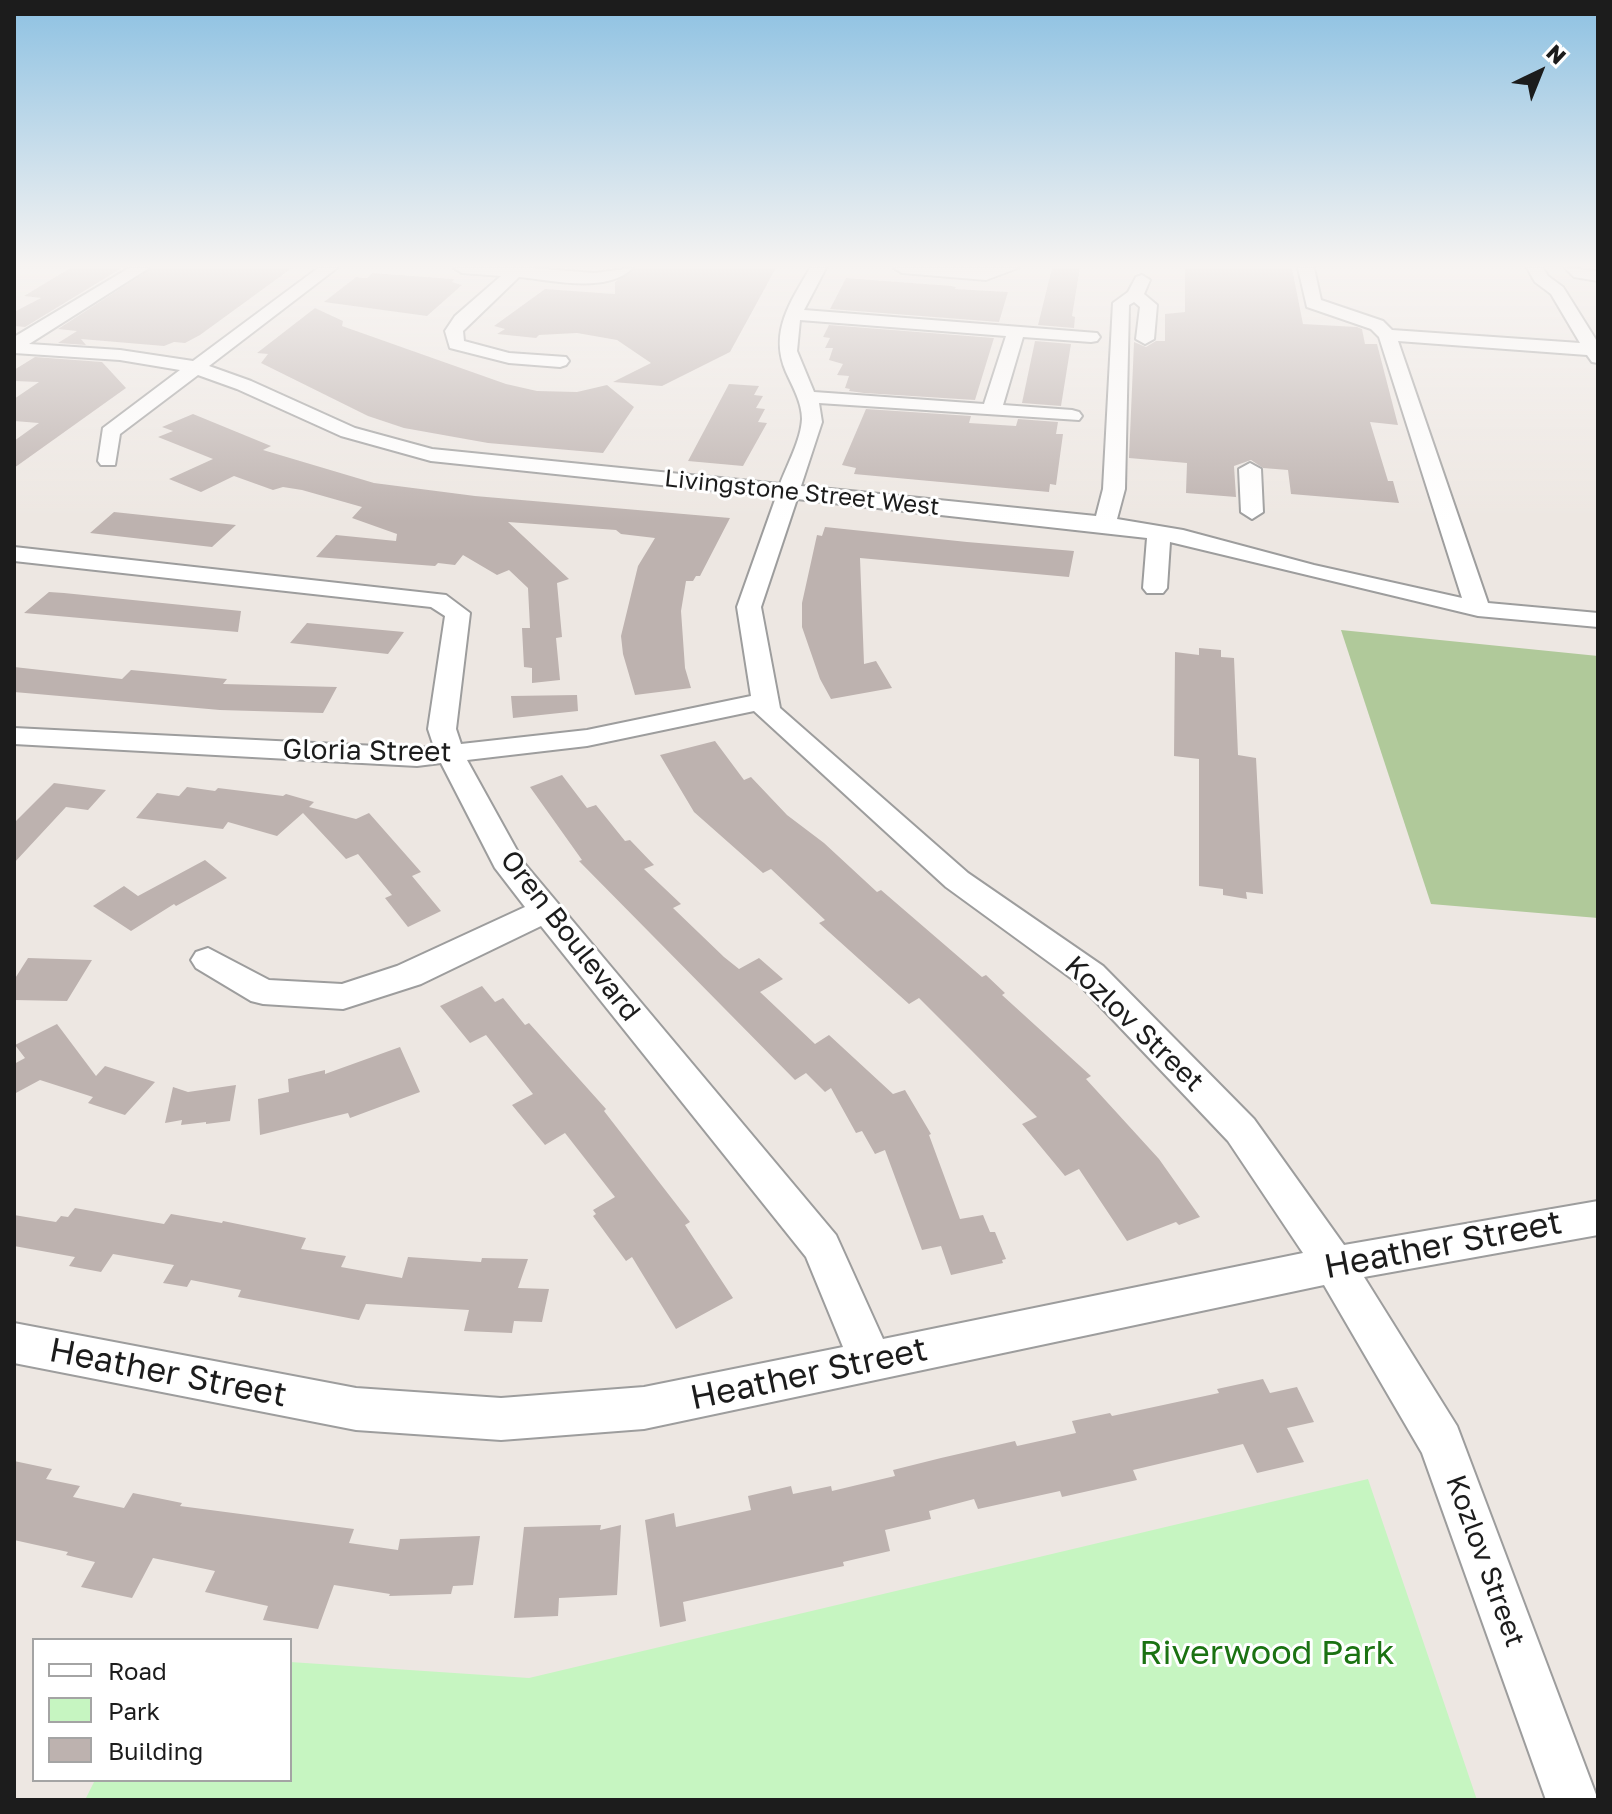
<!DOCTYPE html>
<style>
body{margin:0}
#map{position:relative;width:1612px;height:1814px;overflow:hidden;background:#ede7e2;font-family:"Golos Text",sans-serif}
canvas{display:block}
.frame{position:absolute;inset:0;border:16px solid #1c1c1c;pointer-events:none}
.legend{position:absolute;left:32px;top:1638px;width:260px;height:144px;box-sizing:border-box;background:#fff;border:2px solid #a4a4a4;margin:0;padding:10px 14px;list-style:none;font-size:24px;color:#1c1c1c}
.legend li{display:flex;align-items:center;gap:16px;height:40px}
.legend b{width:40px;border:2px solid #a4a4a4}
.north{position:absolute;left:1500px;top:32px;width:80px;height:80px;-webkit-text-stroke:6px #fff;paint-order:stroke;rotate:43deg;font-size:22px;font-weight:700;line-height:32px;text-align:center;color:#1c1c1c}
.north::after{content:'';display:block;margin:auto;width:28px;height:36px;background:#1c1c1c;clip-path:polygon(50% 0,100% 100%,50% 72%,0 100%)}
</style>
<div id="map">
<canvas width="1612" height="1814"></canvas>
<div class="frame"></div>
<ul class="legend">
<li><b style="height:10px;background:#fff"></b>Road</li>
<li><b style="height:22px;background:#c6f5c1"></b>Park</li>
<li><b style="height:22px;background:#bdb2af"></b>Building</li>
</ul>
<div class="north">N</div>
</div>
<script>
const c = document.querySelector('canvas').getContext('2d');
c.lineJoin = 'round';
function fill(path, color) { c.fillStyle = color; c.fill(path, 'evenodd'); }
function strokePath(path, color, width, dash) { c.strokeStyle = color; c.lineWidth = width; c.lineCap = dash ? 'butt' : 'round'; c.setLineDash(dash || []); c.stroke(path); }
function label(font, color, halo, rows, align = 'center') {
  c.font = font + ' "Golos Text",sans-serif'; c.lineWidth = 6; c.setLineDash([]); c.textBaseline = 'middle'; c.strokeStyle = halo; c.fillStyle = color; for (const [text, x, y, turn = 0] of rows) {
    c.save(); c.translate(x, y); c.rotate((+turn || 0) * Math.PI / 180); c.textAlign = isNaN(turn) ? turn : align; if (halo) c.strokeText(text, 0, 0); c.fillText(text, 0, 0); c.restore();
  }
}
fill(new Path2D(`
 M 1341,630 L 1598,656 L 1598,918 L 1431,904 Z`), '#b0c99a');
fill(new Path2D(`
 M 1368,1479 L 1477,1800 L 85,1800 L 95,1780 L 290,1780 L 290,1662 L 529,1678 Z`), '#c6f5c1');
fill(new Path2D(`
 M 70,268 L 122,268 L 25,327 L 14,326 L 14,312 L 41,298 L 24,296 Z
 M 152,268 L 292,268 L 200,335 L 185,343 L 174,342 L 164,346 L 81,339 L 86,345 L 58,343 L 77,331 L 58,329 Z
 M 636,268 L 776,268 L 730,352 L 662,386 L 613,382 L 651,363 L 617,340 L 577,333 L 539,335 L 536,338 L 497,334 L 505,329 L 494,326 L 545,289 L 615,294 L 615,282 Z
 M 1052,268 L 1080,268 L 1072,316 L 1075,317 L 1074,328 L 1038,325 Z
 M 1185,268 L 1292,268 L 1303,324 L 1357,327 L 1362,329 L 1365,344 L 1377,344 L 1398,425 L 1370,422 L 1388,481 L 1393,481 L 1399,503 L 1291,494 L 1288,470 L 1263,468 L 1251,460 L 1234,466 L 1236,497 L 1186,493 L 1187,463 L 1129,458 L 1134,342 L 1146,347 L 1156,341 L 1165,341 L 1165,314 L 1185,312 Z
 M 372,273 L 454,279 L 452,282 L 462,285 L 427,316 L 324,302 L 356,277 L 367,278 Z
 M 846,278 L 952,286 L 956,287 L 955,289 L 1008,292 L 999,322 L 830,309 Z
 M 315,308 L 343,321 L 342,326 L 506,384 L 537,391 L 577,392 L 607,385 L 634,407 L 603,453 L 488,443 L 404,428 L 368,416 L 261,363 L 268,354 L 257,353 Z
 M 829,325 L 994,338 L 975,400 L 864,393 L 849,391 L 850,389 L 845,388 L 849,376 L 837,375 L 843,364 L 829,360 L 833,348 L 825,348 L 830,338 L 823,337 Z
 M 1035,341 L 1071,344 L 1061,406 L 1022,403 Z
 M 35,357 L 102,362 L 126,388 L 14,468 L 14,441 L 39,423 L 14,421 L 14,399 L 39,382 L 14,381 L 14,370 Z
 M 729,384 L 759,386 L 754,395 L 763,396 L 756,408 L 765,409 L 758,422 L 767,423 L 743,466 L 688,461 Z
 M 866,409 L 971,416 L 969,423 L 1016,426 L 1018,419 L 1058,422 L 1056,434 L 1063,434 L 1056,485 L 1050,484 L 1049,492 L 854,474 L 856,468 L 842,465 Z
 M 193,414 L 271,446 L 263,450 L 374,483 L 475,496 L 730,518 L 700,576 L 696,576 L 693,581 L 686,581 L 681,611 L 685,668 L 691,688 L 635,695 L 623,654 L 621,636 L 638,566 L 655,538 L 621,534 L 616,530 L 508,522 L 569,579 L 557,583 L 562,637 L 556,638 L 560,680 L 532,683 L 532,668 L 524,667 L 522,628 L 530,628 L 528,588 L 509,570 L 497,575 L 463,555 L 455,565 L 438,563 L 435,566 L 316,557 L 336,535 L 396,541 L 397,534 L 352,518 L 362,507 L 302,490 L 283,487 L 273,490 L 234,476 L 201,492 L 169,479 L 213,459 L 158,437 L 173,431 L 162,427 Z
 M 114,512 L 236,525 L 212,547 L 90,533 Z
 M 825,527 L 967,542 L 1074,551 L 1069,577 L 860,558 L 864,664 L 876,661 L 892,688 L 831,699 L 820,679 L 802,627 L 802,603 L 817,535 L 822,536 Z
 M 49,592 L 64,593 L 241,611 L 238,632 L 24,613 Z
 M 307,623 L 404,632 L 388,654 L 290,643 Z
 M 1199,648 L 1221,650 L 1221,657 L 1234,658 L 1238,755 L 1256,758 L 1263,894 L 1246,892 L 1247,899 L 1223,895 L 1223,889 L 1199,886 L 1199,759 L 1174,756 L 1175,652 L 1199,655 Z
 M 14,667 L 122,679 L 131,670 L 227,679 L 223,684 L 337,687 L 323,713 L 220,710 L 14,692 Z
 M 577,695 L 578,711 L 513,718 L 511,696 Z
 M 715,741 L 744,780 L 751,777 L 787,815 L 824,843 L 877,892 L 881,890 L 982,977 L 986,975 L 1005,993 L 1002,995 L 1091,1076 L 1086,1079 L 1159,1159 L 1200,1217 L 1179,1225 L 1176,1222 L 1127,1241 L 1079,1169 L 1065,1176 L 1022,1124 L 1037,1117 L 971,1050 L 919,998 L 909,1004 L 819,923 L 825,920 L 771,869 L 763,873 L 694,812 L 660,755 Z
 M 562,775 L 587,808 L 596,805 L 625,841 L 630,840 L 654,865 L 644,869 L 681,904 L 673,908 L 724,957 L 739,969 L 759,958 L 783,979 L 760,992 L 815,1044 L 829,1035 L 893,1094 L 905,1090 L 931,1134 L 929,1135 L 960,1219 L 983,1215 L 990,1232 L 995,1232 L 1006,1259 L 1002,1260 L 1003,1263 L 951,1275 L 941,1246 L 922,1250 L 885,1150 L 875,1154 L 862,1131 L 856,1133 L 831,1088 L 825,1092 L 806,1073 L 795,1080 L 579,861 L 582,860 L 530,787 Z
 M 54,783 L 106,790 L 88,810 L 66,807 L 14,863 L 14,823 Z
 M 187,787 L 215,791 L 218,788 L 283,796 L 286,794 L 314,802 L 309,807 L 356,819 L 369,813 L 421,872 L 412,876 L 441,911 L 408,927 L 385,898 L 392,895 L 358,854 L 346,859 L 303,813 L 277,836 L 228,822 L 223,829 L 136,818 L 157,793 L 179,796 Z
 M 205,860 L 227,878 L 176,906 L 174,904 L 131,931 L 93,906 L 124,886 L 138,896 Z
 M 28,958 L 92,960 L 67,1001 L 14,1000 L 14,980 Z
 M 482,986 L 495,1002 L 503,998 L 525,1025 L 529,1023 L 606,1109 L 604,1111 L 690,1222 L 685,1225 L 733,1298 L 676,1329 L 632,1257 L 626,1261 L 593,1216 L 596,1214 L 593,1210 L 615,1197 L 565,1133 L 545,1145 L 512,1105 L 533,1094 L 486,1035 L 470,1043 L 440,1006 Z
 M 57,1024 L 96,1076 L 105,1066 L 155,1082 L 125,1115 L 88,1103 L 93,1097 L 40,1080 L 14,1094 L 14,1064 L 25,1058 L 15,1045 Z
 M 400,1047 L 420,1092 L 350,1118 L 348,1113 L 260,1135 L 258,1099 L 289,1092 L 288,1079 L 325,1070 L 325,1074 Z
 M 236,1085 L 230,1121 L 206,1124 L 206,1122 L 181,1125 L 182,1120 L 165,1123 L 173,1087 L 188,1092 Z
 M 75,1208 L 164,1224 L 171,1214 L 222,1223 L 223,1221 L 306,1238 L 301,1249 L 346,1256 L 341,1267 L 402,1278 L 408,1257 L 481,1262 L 482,1258 L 528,1259 L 518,1288 L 549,1289 L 542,1322 L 514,1321 L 512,1333 L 464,1331 L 469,1310 L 366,1304 L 359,1320 L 238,1297 L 241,1290 L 191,1280 L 187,1287 L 163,1283 L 174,1265 L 113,1254 L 101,1272 L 69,1266 L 75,1257 L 14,1246 L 14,1215 L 56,1222 L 61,1216 L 68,1217 Z
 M 1263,1379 L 1270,1393 L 1297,1387 L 1314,1422 L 1287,1428 L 1304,1462 L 1257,1473 L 1243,1444 L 1133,1470 L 1137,1480 L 1062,1497 L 1060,1491 L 978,1509 L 974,1499 L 929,1511 L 931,1519 L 885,1530 L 890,1551 L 843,1562 L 844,1566 L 683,1602 L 686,1621 L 660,1627 L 645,1520 L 674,1513 L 676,1527 L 751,1510 L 748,1496 L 791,1486 L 793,1494 L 831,1486 L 832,1491 L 895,1476 L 893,1470 L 941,1458 L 1015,1441 L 1017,1446 L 1076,1433 L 1072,1421 L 1110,1413 L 1112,1416 L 1219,1393 L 1217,1389 Z
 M 14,1461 L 52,1469 L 46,1479 L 80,1486 L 73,1497 L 124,1508 L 133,1493 L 182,1503 L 180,1506 L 354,1529 L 349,1543 L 398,1550 L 400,1539 L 480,1536 L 473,1585 L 453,1586 L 451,1594 L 389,1596 L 390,1594 L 334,1585 L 318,1629 L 263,1620 L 268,1606 L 205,1592 L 215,1571 L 153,1558 L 132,1598 L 81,1587 L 95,1562 L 66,1555 L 68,1552 L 14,1540 Z
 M 601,1525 L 600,1530 L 621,1525 L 617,1595 L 559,1598 L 558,1616 L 514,1618 L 524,1527 Z`), '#bdb2af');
const minor = new Path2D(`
 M 129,268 L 149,268 L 29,344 L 120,350 L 193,361 L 318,268 L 337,268 L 209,366 L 251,381 L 355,428 L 432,449 L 780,484 C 787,465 801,440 802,419 C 802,403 793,387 786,372 C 769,332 790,303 810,268 L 826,268 L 804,310 L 1097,333 L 1100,337 L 1097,341 L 1091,342 L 1023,337 L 1003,405 L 1072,410 L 1079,412 L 1082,416 L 1079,420 L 819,403 L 822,422 L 801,486 L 1096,516 L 1103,489 L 1113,303 L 1128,292 L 1136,277 L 1142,275 L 1150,280 L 1144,294 L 1157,305 L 1154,339 L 1145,344 L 1136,339 L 1140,307 L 1134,302 L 1129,305 L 1125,489 L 1117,519 L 1183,530 L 1314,565 L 1462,598 L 1379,337 L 1371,329 L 1307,307 L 1298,268 L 1314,268 L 1321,300 L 1383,321 L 1392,330 L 1580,343 L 1551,294 L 1535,282 L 1527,268 L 1543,268 L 1548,276 L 1563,287 L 1598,343 L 1598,363 L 1592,362 L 1587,355 L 1398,341 L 1488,603 L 1598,613 L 1598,627 L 1478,616 L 1170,542 L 1167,588 L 1163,593 L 1147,593 L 1143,588 L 1147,538 L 797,499 L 761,607 L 780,708 L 968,873 L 1103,966 L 1254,1119 L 1344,1245 L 1598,1201 L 1598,1235 L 1364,1277 L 1457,1426 L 1598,1800 L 1546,1800 L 1422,1453 L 1324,1285 L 644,1429 L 501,1440 L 356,1430 L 14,1363 L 14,1323 L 356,1388 L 501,1398 L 644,1387 L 843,1347 L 806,1257 L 541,926 L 421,984 L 343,1009 L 263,1004 L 251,1001 L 196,968 L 191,960 L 196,952 L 208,948 L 269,980 L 342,984 L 397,966 L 525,907 L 495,868 L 441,763 L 417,766 L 14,744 L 14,728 L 417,748 L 434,747 L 428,729 L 445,616 L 431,607 L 14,561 L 14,547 L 446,595 L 470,613 L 456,729 L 461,744 L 587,730 L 751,696 L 737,607 L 776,497 L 431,461 L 341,436 L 237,389 L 198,375 L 120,434 L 115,465 L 101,465 L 98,461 L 103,428 L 180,370 L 120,360 L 14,353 L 14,337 ZM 800,320 L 1006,336 L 984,404 L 814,392 L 797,351 ZM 754,711 L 946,887 L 1079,984 L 1228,1141 L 1303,1253 L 883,1339 L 836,1235 L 524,863 L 467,760 L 587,746 Z
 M 454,268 L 532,268 L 594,273 L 633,268 C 606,294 552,280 519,277 L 463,331 L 464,341 L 509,353 L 566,357 L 569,361 L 566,365 L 560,367 L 509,363 L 450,348 L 445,331 L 455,316 L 501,276 L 462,273 Z
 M 894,268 L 1018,268 L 986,280 L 902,273 Z
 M 1565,268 L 1598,271 L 1598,281 L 1574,277 Z
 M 1250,463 L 1261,469 L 1263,512 L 1252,519 L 1241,512 L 1239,469 Z`);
strokePath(minor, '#9d9d9d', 4);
fill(minor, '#fff');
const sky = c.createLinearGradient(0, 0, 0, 522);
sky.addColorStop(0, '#8dc1e2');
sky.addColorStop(0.51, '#f7f4f2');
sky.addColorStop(1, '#f7f4f200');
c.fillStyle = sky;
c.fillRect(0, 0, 1612, 522);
label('24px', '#1c1c1c', '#fff', [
 ["Livingstone Street West",802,493,6]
]);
label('28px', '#1c1c1c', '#fff', [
 ["Gloria Street",367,751,1],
 ["Oren Boulevard",570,936,52],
 ["Kozlov Street",1134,1024,44],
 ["Kozlov Street",1485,1561,70]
]);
label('34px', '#1c1c1c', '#fff', [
 ["Heather Street",1443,1245,-11],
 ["Heather Street",168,1373,11],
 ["Heather Street",809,1374,-12]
]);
label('34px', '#1b7212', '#fff', [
 ["Riverwood Park",1267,1653]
]);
</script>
